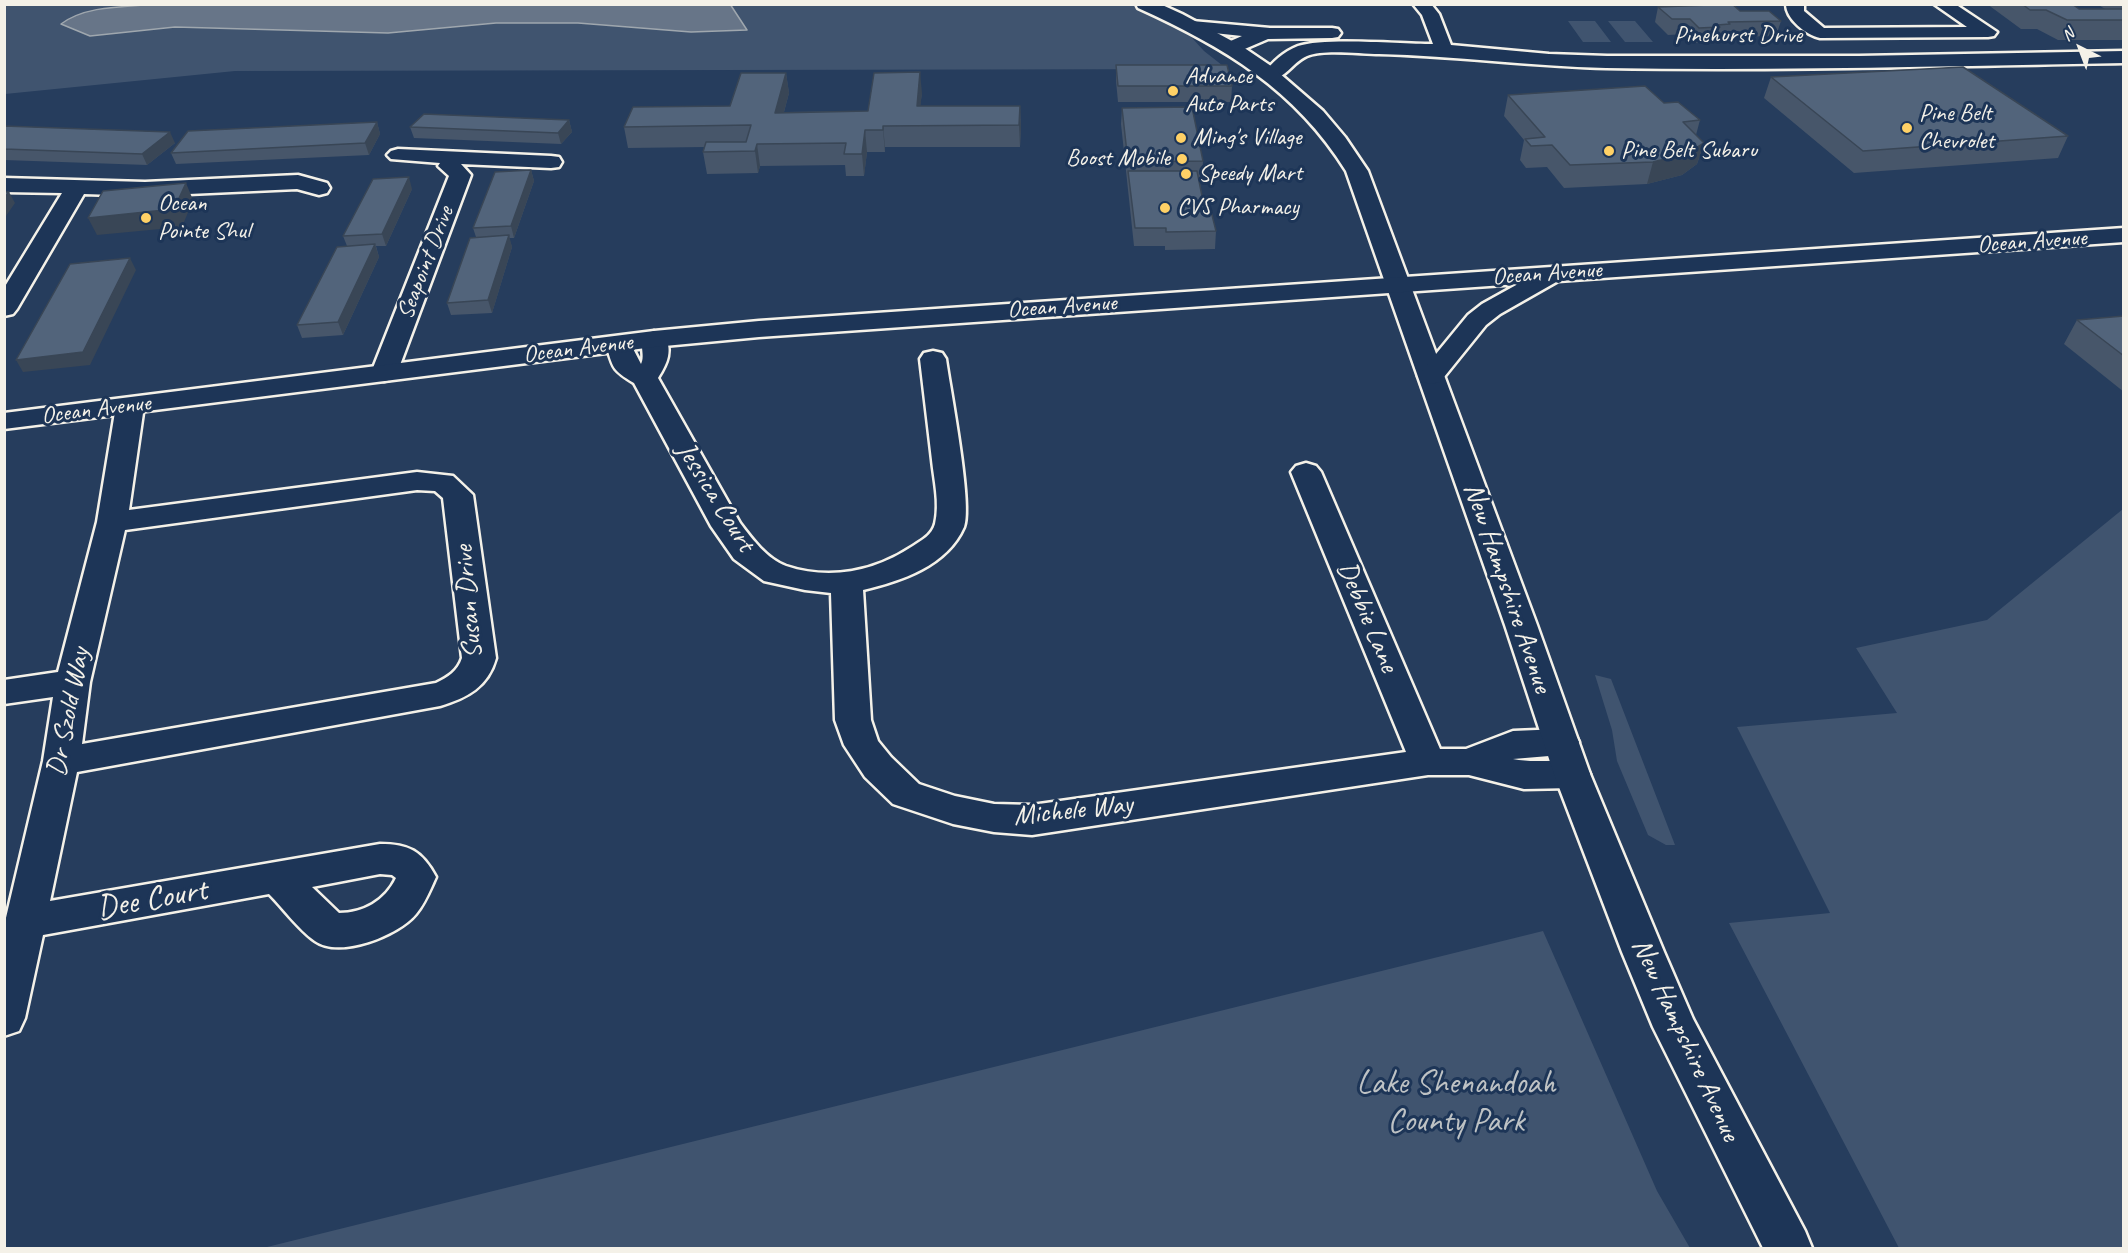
<!DOCTYPE html>
<style>
body{margin:0}
#map{position:relative;width:2128px;height:1253px;overflow:hidden;background:#263d5d;font-family:Caveat,sans-serif}
canvas{display:block}
.frame{position:absolute;inset:0;border:6px solid #f4f1e8;pointer-events:none}
.north{position:absolute;left:2050px;top:18px;width:60px;height:60px;-webkit-text-stroke:4px #1d3557;paint-order:stroke;rotate:318deg;font-size:16px;font-weight:700;line-height:24px;text-align:center;color:#f4f1e8}
.north::after{content:'';display:block;margin:auto;width:21px;height:27px;background:#f4f1e8;clip-path:polygon(50% 0,100% 100%,50% 72%,0 100%)}
</style>
<div id="map">
<canvas width="2128" height="1253"></canvas>
<div class="frame"></div>
<div class="north">N</div>
</div>
<script>
const c = document.querySelector('canvas').getContext('2d');
c.lineJoin = 'round';
function fill(path, color) { c.fillStyle = color; c.fill(path, 'evenodd'); }
function strokePath(path, color, width, dash) { c.strokeStyle = color; c.lineWidth = width; c.lineCap = dash ? 'butt' : 'round'; c.setLineDash(dash || []); c.stroke(path); }
function label(font, color, halo, rows, align = 'center') {
  c.font = font + ' Caveat,sans-serif'; c.lineWidth = 6; c.setLineDash([]); c.textBaseline = 'middle'; c.strokeStyle = halo; c.fillStyle = color; for (const [text, x, y, turn = 0] of rows) {
    c.save(); c.translate(x, y); c.rotate((+turn || 0) * Math.PI / 180); c.textAlign = isNaN(turn) ? turn : align; if (halo) c.strokeText(text, 0, 0); c.fillText(text, 0, 0); c.restore();
  }
}
fill(new Path2D(`
 M 5,4 L 1132,5 L 1183,28 L 1204,51 L 1227,69 L 235,71 L 5,94 Z
 M 1568,21 L 1595,21 L 1611,42 L 1583,42 Z
 M 1608,21 L 1635,21 L 1653,42 L 1625,42 Z
 M 2123,509 L 2123,1248 L 1899,1248 L 1729,923 L 1830,913 L 1737,727 L 1897,713 L 1856,648 L 1987,620 Z
 M 1595,675 L 1611,679 L 1675,845 L 1666,845 L 1648,835 L 1617,761 L 1612,730 Z
 M 1543,931 L 1657,1191 L 1690,1248 L 263,1248 Z`), '#40546f');
const water = new Path2D(`
 M 157,4 L 730,4 L 747,30 L 691,32 L 578,23 L 496,23 L 388,33 L 175,27 L 90,36 L 61,24 C 86,5 126,7 157,4 Z`);
fill(water, '#677588');
strokePath(water, '#9fa7ae', 1.5);
const street = new Path2D(`
 M 1413,4 L 1431,4 L 1439,14 L 1451,45 L 1549,54 L 1607,56 L 1859,56 L 2124,51 L 2124,63 C 1951,66 1778,71 1606,68 C 1530,66 1455,56 1379,54 C 1360,54 1324,49 1307,56 C 1291,63 1283,83 1266,79 L 1263,75 C 1272,62 1283,52 1298,46 C 1324,37 1402,44 1433,44 L 1422,15 Z
 M 1786,4 L 1804,4 L 1804,11 L 1824,28 L 1967,27 L 1934,4 L 1955,4 L 1997,32 L 1994,36 L 1988,37 L 1820,38 C 1806,35 1786,19 1786,4 Z
 M 1192,21 L 1270,28 L 1332,28 L 1338,29 L 1341,33 L 1338,37 L 1332,38 L 1268,39 L 1240,51 L 1226,51 L 1224,47 L 1226,43 L 1242,36 L 1186,30 L 1183,26 L 1186,22 Z
 M 398,149 L 551,156 L 559,157 L 562,162 L 559,167 L 551,168 L 461,164 L 471,175 L 397,373 L 393,379 L 384,381 L 375,379 L 371,373 L 449,176 L 438,166 L 440,163 L 391,159 L 387,155 L 391,151 Z
 M 298,175 L 327,183 L 330,188 L 327,193 L 319,195 L 297,189 L 145,196 L 84,194 L 17,309 L 13,314 L 4,316 L 4,288 L 62,193 L 4,192 L 4,178 L 145,182 Z
 M 654,331 L 663,334 C 674,349 667,364 658,378 L 740,523 C 752,539 767,559 786,566 C 831,581 875,571 913,546 C 922,540 932,535 935,524 C 940,503 934,480 932,460 C 928,426 924,393 920,359 L 924,353 L 933,351 L 942,353 L 946,359 C 950,388 973,506 964,527 C 947,566 901,581 863,590 L 871,720 L 878,741 L 891,757 L 919,784 L 955,796 L 994,804 L 1032,805 L 1406,752 L 1291,472 L 1296,466 L 1306,463 L 1316,466 L 1321,472 L 1440,749 L 1466,749 L 1513,731 L 1561,729 L 1574,733 L 1579,742 L 1574,751 L 1561,755 L 1513,759 C 1537,764 1561,757 1585,764 L 1590,774 L 1585,784 L 1572,788 L 1524,789 L 1469,775 L 1428,775 L 1032,835 L 994,832 L 953,824 L 893,804 L 865,777 L 844,745 L 835,720 L 831,593 L 805,590 L 764,581 L 734,559 L 711,526 L 634,383 C 612,370 613,368 606,344 L 610,339 L 619,336 L 628,339 L 641,364 C 646,355 638,343 645,334 Z
 M 130,398 L 140,400 L 144,406 L 129,510 L 417,472 L 453,476 L 473,495 L 496,658 C 488,687 467,698 440,706 L 77,772 L 50,901 L 380,844 C 409,844 422,851 436,877 C 430,890 425,903 416,914 C 399,935 340,959 315,941 C 298,929 284,909 269,894 L 43,935 L 25,1018 L 19,1031 L 4,1036 L 5,922 L 43,761 L 53,697 L 4,704 L 4,680 L 58,672 L 97,522 L 116,406 L 120,400 ZM 417,490 L 435,491 L 443,498 L 462,658 C 458,671 448,677 436,683 L 82,744 L 90,682 L 125,530 ZM 380,874 L 392,875 L 396,878 C 385,901 363,913 339,913 L 312,887 Z`);
const secondary = new Path2D(`
 M 1136,4 L 1160,4 L 1182,14 L 1243,47 L 1271,66 L 1323,111 L 1345,137 L 1368,171 L 1537,625 L 1590,774 L 1664,952 L 1693,1019 L 1805,1231 L 1812,1248 L 1763,1248 L 1653,1027 L 1622,952 L 1554,774 L 1505,625 L 1346,171 C 1295,89 1224,47 1138,8 Z`);
const primary = new Path2D(`
 M 2124,228 L 2124,242 L 1558,281 L 1500,314 L 1486,325 L 1440,382 L 1431,384 L 1422,382 L 1418,376 L 1468,315 L 1482,304 L 1518,284 L 759,337 L 654,347 L 4,429 L 4,413 L 654,331 L 759,321 Z`);
strokePath(street, '#f4f1e8', 5);
strokePath(secondary, '#f4f1e8', 5);
strokePath(primary, '#f4f1e8', 5);
fill(street, '#1d3557');
fill(secondary, '#1d3557');
fill(primary, '#1d3557');
fill(new Path2D(`
 M 1706,4 L 1732,4 L 1740,11 L 1781,21 L 1776,36 L 1726,37 L 1726,40 L 1716,40 L 1715,42 L 1695,43 L 1686,34 L 1668,35 L 1655,22 L 1658,7 L 1705,6 Z
 M 1987,4 L 2072,4 L 2079,9 L 2105,9 L 2097,4 L 2124,4 L 2124,40 L 2058,40 L 2037,29 L 2021,29 Z
 M 1116,65 L 1232,86 L 1231,102 L 1118,102 L 1116,81 Z
 M 786,73 L 789,93 L 784,112 L 868,111 L 922,93 L 920,106 L 1020,106 L 1021,127 L 1020,147 L 885,147 L 885,152 L 867,152 L 864,176 L 846,176 L 845,165 L 760,166 L 758,173 L 707,174 L 703,152 L 705,147 L 628,148 L 624,127 L 730,106 Z
 M 1771,77 L 2068,136 L 2058,158 L 1854,173 L 1764,98 Z
 M 1508,95 L 1664,103 L 1700,120 L 1696,135 L 1704,143 L 1697,164 L 1682,175 L 1647,184 L 1564,188 L 1547,167 L 1526,168 L 1520,160 L 1524,140 L 1504,116 Z
 M 1122,108 L 1203,161 L 1202,178 L 1199,178 L 1205,211 L 1216,231 L 1215,249 L 1165,250 L 1165,246 L 1134,246 L 1121,124 Z
 M 569,120 L 572,132 L 561,144 L 414,138 L 410,127 Z
 M 377,122 L 380,134 L 369,155 L 176,164 L 171,153 Z
 M 4,126 L 175,143 L 147,165 L 4,160 Z
 M 531,170 L 534,181 L 514,238 L 509,238 L 512,247 L 492,313 L 451,315 L 447,303 L 476,237 L 473,228 Z
 M 412,189 L 386,246 L 376,246 L 379,257 L 343,335 L 302,338 L 297,325 L 347,246 L 343,236 Z
 M 2124,316 L 2124,392 L 2064,344 L 2077,320 Z`), '#47566a');
fill(new Path2D(`
 M 920,72 L 922,93 L 918,127 L 917,106 Z
 M 786,73 L 789,93 L 778,134 L 775,113 Z
 M 1020,106 L 1021,127 L 1020,147 L 1019,125 Z
 M 569,120 L 572,132 L 561,144 L 558,133 Z
 M 377,122 L 380,134 L 369,155 L 365,143 Z
 M 883,126 L 885,147 L 885,152 L 883,130 Z
 M 865,130 L 867,152 L 864,176 L 862,154 Z
 M 170,132 L 175,143 L 147,165 L 142,154 Z
 M 1704,143 L 1697,164 L 1682,175 L 1647,184 L 1653,162 Z
 M 757,144 L 760,166 L 758,173 L 755,151 Z
 M 531,170 L 534,181 L 514,238 L 511,226 Z
 M 409,177 L 412,189 L 386,246 L 382,234 Z
 M 186,183 L 193,200 L 182,227 L 97,235 L 88,218 Z
 M 9,192 L 15,203 L 4,219 L 4,198 Z
 M 509,235 L 512,247 L 492,313 L 488,300 Z
 M 375,244 L 379,257 L 343,335 L 338,322 Z
 M 130,258 L 136,270 L 90,365 L 23,372 L 16,360 Z`), '#394656');
const building = new Path2D(`
 M 1709,4 L 1732,4 L 1740,11 L 1769,11 L 1781,21 L 1728,22 L 1730,24 L 1717,25 L 1720,27 L 1699,28 L 1690,19 L 1672,19 L 1658,7 L 1710,5 Z
 M 2022,4 L 2072,4 L 2079,9 L 2124,9 L 2124,20 L 2067,20 L 2046,10 L 2030,10 Z
 M 1116,65 L 1227,65 L 1232,86 L 1118,86 Z
 M 1963,67 L 2068,136 L 1863,151 L 1771,77 Z
 M 920,72 L 917,106 L 1020,106 L 1019,125 L 883,126 L 883,130 L 865,130 L 862,154 L 844,154 L 846,143 L 757,144 L 755,151 L 703,152 L 706,142 L 746,142 L 751,125 L 624,127 L 633,107 L 730,106 L 741,73 L 786,73 L 775,113 L 868,111 L 874,73 Z
 M 1645,86 L 1664,103 L 1678,102 L 1700,120 L 1683,122 L 1704,143 L 1688,153 L 1653,162 L 1570,165 L 1552,145 L 1531,146 L 1525,139 L 1545,137 L 1508,95 Z
 M 1192,107 L 1203,161 L 1128,162 L 1122,108 Z
 M 424,114 L 569,120 L 558,133 L 410,127 Z
 M 377,122 L 365,143 L 171,153 L 188,131 Z
 M 4,126 L 170,132 L 142,154 L 4,149 Z
 M 531,170 L 511,226 L 473,228 L 495,172 Z
 M 1128,171 L 1197,171 L 1205,211 L 1211,211 L 1216,231 L 1166,232 L 1166,228 L 1135,228 Z
 M 409,177 L 382,234 L 343,236 L 373,179 Z
 M 186,183 L 174,209 L 88,218 L 103,191 Z
 M 4,192 L 9,192 L 4,198 Z
 M 509,235 L 488,300 L 447,303 L 470,238 Z
 M 375,244 L 338,322 L 297,325 L 337,247 Z
 M 130,258 L 83,352 L 16,360 L 70,264 Z
 M 2124,316 L 2124,356 L 2077,320 Z`);
fill(building, '#52647b');
strokePath(building, '#394656', 1.5);
for (const [x, y, r, color] of [
 [1173,91,6,"#ffd166"],
 [1907,128,6,"#ffd166"],
 [1181,138,6,"#ffd166"],
 [1609,151,6,"#ffd166"],
 [1182,159,6,"#ffd166"],
 [1186,174,6,"#ffd166"],
 [1165,208,6,"#ffd166"],
 [146,218,6,"#ffd166"]
]) { const dot = new Path2D(); dot.arc(x, y, r, 0, 2 * Math.PI); c.fillStyle = color; c.fill(dot); strokePath(dot, '#1d3557', 2); }
label('24px', '#f4f1e8', '#1d3557', [
 ["Pinehurst Drive",1738,36],
 ["Ocean Avenue",2032,242,-4],
 ["Seapoint Drive",426,263,-69],
 ["Ocean Avenue",1547,274,-4],
 ["Ocean Avenue",1062,307,-4],
 ["Ocean Avenue",578,349,-7],
 ["Ocean Avenue",96,410,-7]
]);
label('24px', '#f4f1e8', '#1d3557', [
 ["Advance",1185,77],
 ["Auto Parts",1185,105],
 ["Pine Belt",1919,114],
 ["Chevrolet",1919,142],
 ["Ming's Village",1193,138],
 ["Pine Belt Subaru",1621,151],
 ["Boost Mobile",1170,159,"right"],
 ["Speedy Mart",1198,174],
 ["Ocean",158,204],
 ["Pointe Shul",158,232],
 ["CVS Pharmacy",1177,208]
], 'left');
label('28px', '#f4f1e8', '#1d3557', [
 ["Jessica Court",715,497,58],
 ["New Hampshire Avenue",1507,588,71],
 ["Susan Drive",469,602,-95],
 ["Debbie Lane",1367,617,67],
 ["Dr Szold Way",69,712,-79],
 ["Michele Way",1073,811,-6],
 ["New Hampshire Avenue",1685,1040,65]
]);
label('33px', '#f4f1e8', '#1d3557', [
 ["Dee Court",152,900,-10]
]);
label('33px', '#bec2c4', '#1d3557', [
 ["Lake Shenandoah",1456,1084],
 ["County Park",1456,1122]
]);
</script>
